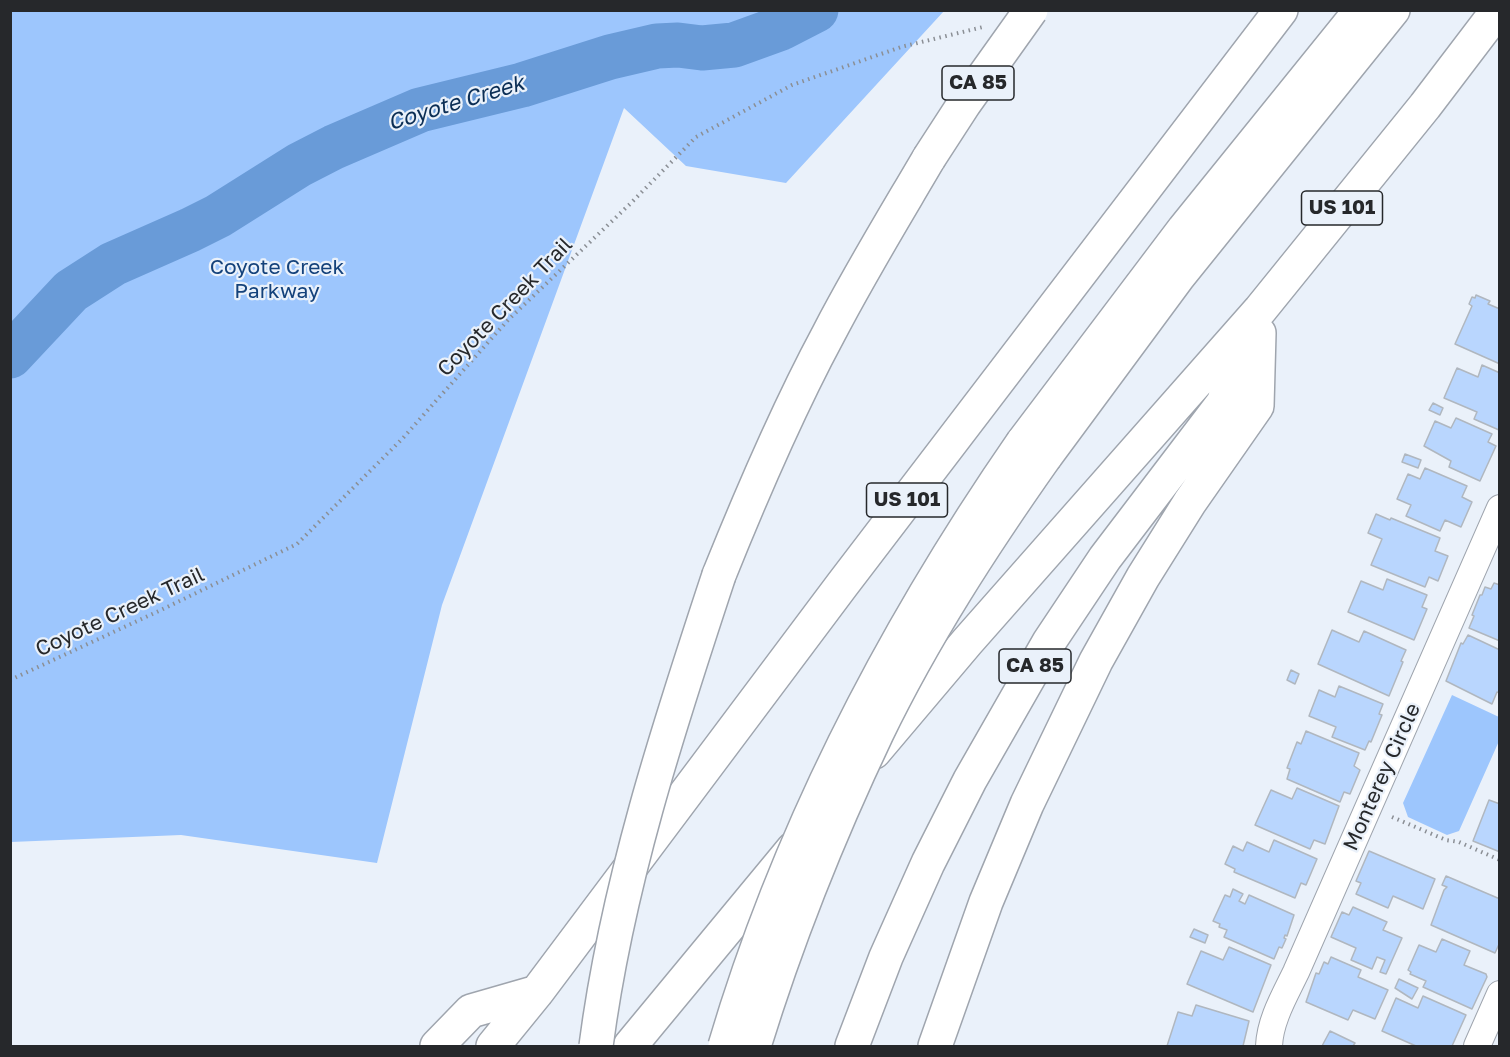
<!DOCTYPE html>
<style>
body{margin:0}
#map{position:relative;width:1510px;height:1057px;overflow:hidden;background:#eaf1fa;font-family:"Golos Text",sans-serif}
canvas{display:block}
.frame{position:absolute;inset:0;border:12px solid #26282b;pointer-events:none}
</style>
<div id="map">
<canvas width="1510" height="1057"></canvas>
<div class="frame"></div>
</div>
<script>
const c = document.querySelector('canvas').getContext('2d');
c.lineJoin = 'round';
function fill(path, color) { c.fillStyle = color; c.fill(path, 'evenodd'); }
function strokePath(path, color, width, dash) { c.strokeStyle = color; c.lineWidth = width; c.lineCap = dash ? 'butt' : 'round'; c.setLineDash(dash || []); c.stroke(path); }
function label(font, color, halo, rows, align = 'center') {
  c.font = font + ' "Golos Text",sans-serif'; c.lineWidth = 4.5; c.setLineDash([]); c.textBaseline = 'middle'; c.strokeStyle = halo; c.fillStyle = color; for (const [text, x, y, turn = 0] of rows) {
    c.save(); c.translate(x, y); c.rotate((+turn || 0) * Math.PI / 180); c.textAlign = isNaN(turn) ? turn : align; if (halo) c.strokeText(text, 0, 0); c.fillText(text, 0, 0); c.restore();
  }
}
fill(new Path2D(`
 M 10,11 L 11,10 L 944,11 L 786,183 L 686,166 L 624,108 L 442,605 L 377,863 L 181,835 L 11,842 Z
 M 1452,695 L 1499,717 L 1499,741 L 1459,831 L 1447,835 L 1408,817 L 1403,803 Z`), '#9dc6fd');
strokePath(new Path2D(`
 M 10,356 L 71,291 L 113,264 L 190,230 L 218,216 L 299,165 L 334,147 L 420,110 L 522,85 L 610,57 L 657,46 L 678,45 L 702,48 L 734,45 L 781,28 L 816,10`), '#699bd8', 45);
const building = new Path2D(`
 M 1476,295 L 1490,301 L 1488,304 L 1500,309 L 1500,364 L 1455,344 L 1472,306 L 1469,304 L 1472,297 L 1475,298 Z
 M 1482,365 L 1500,373 L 1499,430 L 1474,419 L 1477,412 L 1444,398 L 1457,368 L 1478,377 Z
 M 1433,403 L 1443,408 L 1440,415 L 1429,410 Z
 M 1456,418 L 1492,434 L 1488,442 L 1496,446 L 1480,481 L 1449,467 L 1451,461 L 1424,446 L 1435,421 L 1451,428 Z
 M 1405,454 L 1421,460 L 1418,468 L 1402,462 Z
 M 1425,468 L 1467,486 L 1462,497 L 1472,502 L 1461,527 L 1445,520 L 1440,531 L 1406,516 L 1411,505 L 1397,499 L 1408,474 L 1420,479 Z
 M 1376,514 L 1390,520 L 1391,518 L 1440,538 L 1435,551 L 1448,556 L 1438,581 L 1429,577 L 1425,587 L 1371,565 L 1382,539 L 1368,533 Z
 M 1387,579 L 1427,595 L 1422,607 L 1427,609 L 1414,640 L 1348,612 L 1361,581 L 1383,590 Z
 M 1494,583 L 1500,585 L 1500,641 L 1469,628 L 1474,616 L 1472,615 L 1480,595 L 1482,595 L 1485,587 L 1491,589 Z
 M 1332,630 L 1359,642 L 1364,631 L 1406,650 L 1401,661 L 1403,662 L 1389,696 L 1318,664 Z
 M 1468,635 L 1500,650 L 1500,693 L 1497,692 L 1492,704 L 1446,681 L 1461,643 L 1463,644 Z
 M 1291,670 L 1299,674 L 1295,684 L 1287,680 Z
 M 1339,686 L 1383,704 L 1379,714 L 1382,715 L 1371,742 L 1369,741 L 1365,750 L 1332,737 L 1336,727 L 1309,716 L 1319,690 L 1335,697 Z
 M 1306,731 L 1359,753 L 1354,766 L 1360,770 L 1350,794 L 1344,792 L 1340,802 L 1287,779 L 1290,769 L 1287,768 L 1297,742 L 1301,744 Z
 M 1297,788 L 1339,806 L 1325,844 L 1314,840 L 1310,849 L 1255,825 L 1271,790 L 1292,799 Z
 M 1489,800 L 1500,804 L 1500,852 L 1473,841 Z
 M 1274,840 L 1317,859 L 1306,885 L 1301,883 L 1295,898 L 1234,872 L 1235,869 L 1225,864 L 1233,846 L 1243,851 L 1247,842 L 1269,852 Z
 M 1369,851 L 1435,879 L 1423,909 L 1393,896 L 1388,908 L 1356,894 L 1361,883 L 1356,881 Z
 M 1446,876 L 1500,899 L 1500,942 L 1495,953 L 1431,925 L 1444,890 L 1447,887 L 1442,885 Z
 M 1233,889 L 1243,894 L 1239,901 L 1245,904 L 1249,895 L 1294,915 L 1287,936 L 1285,935 L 1284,938 L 1286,939 L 1282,948 L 1279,947 L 1274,959 L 1224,937 L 1227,930 L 1219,927 L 1220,924 L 1213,921 L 1225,895 L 1230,897 Z
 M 1353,907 L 1387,922 L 1383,930 L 1402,938 L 1386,974 L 1380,972 L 1385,960 L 1377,957 L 1372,969 L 1351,960 L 1356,948 L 1331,937 L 1342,912 L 1349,915 Z
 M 1194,929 L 1208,935 L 1205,943 L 1190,937 Z
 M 1442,939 L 1470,951 L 1464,965 L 1486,974 L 1487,977 L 1472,1009 L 1423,987 L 1426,981 L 1410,974 L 1411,972 L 1408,970 L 1419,945 L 1436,952 Z
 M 1229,947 L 1271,965 L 1253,1012 L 1187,984 L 1201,951 L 1223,960 Z
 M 1331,957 L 1361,970 L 1358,977 L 1388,990 L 1375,1019 L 1353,1010 L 1348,1020 L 1306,1002 L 1316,973 L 1319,974 L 1324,962 L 1328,964 Z
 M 1399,979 L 1418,988 L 1412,999 L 1395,988 Z
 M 1423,996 L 1466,1015 L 1452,1046 L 1416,1046 L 1382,1031 L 1396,998 L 1418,1008 Z
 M 1196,1005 L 1249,1021 L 1243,1046 L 1167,1046 L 1178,1012 L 1192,1016 Z
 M 1330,1031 L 1355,1043 L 1353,1046 L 1322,1046 Z`);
fill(building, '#b9d6fe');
strokePath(building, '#b0b7bf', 1.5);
const street = new Path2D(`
 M 1269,1046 C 1270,1020 1285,995 1296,972 L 1500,508
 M 1477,1046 L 1500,994`);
const highway = new Path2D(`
 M 1023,442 L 1184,229 L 1361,10
 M 1045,457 L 1178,277 L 1393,10
 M 719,575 C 752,493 787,411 829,333 C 860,273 895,216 929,158
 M 874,752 L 967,642 L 1260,310 L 1425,106 L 1498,10
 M 437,1046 L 471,1011 L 537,992
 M 493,1046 L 537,992 L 842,585 L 1281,10
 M 630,1046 L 793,849
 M 852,1046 L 886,957 L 928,863 L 970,780 L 1049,642 L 1105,558 L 1223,403 L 1251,331
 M 935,1046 L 986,902 L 1027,804 L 1096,661 L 1143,577 L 1190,502 L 1257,406 L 1259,333`);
strokePath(street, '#9fa5ae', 28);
strokePath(highway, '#9fa5ae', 36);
strokePath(new Path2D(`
 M 10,680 L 161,610 L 297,544 L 403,438 L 508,320 L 631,203 L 696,137 L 792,85 L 901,47 L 983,27
 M 1392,817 L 1446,840 L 1459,842 L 1500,860`), '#8b8f95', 4, [1.5, 4.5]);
strokePath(street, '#fff', 26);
strokePath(highway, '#fff', 33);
const highwayBridge = new Path2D(`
 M 929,158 L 964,104 L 1031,10
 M 596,1046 C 617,885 668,729 719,575
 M 725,1046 C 789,830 895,627 1023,442
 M 754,1046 C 787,939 829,834 877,733 C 924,636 983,545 1045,457`);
strokePath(highwayBridge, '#9fa5ae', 36, []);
strokePath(highwayBridge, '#fff', 33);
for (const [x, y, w] of [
 [978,83,72],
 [1342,208,81],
 [907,500,81],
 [1035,666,72]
]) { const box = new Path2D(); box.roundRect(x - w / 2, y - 17, w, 34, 4.5); c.fillStyle = '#eaf1fa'; c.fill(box); strokePath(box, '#26282b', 1.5); }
label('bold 20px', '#26282b', null, [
 ["CA 85",978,83],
 ["US 101",1342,208],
 ["US 101",907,500],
 ["CA 85",1035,666]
]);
label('21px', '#14427b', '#eaf1fa', [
 ["Coyote Creek",277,267],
 ["Parkway",277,291]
]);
label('21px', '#26282b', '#eaf1fa', [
 ["Coyote Creek Trail",505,307,-46],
 ["Coyote Creek Trail",120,612,-25],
 ["Monterey Circle",1382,777,-66]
]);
label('italic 22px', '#0b2e55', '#eaf1fa', [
 ["Coyote Creek",456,103,-17]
]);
</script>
